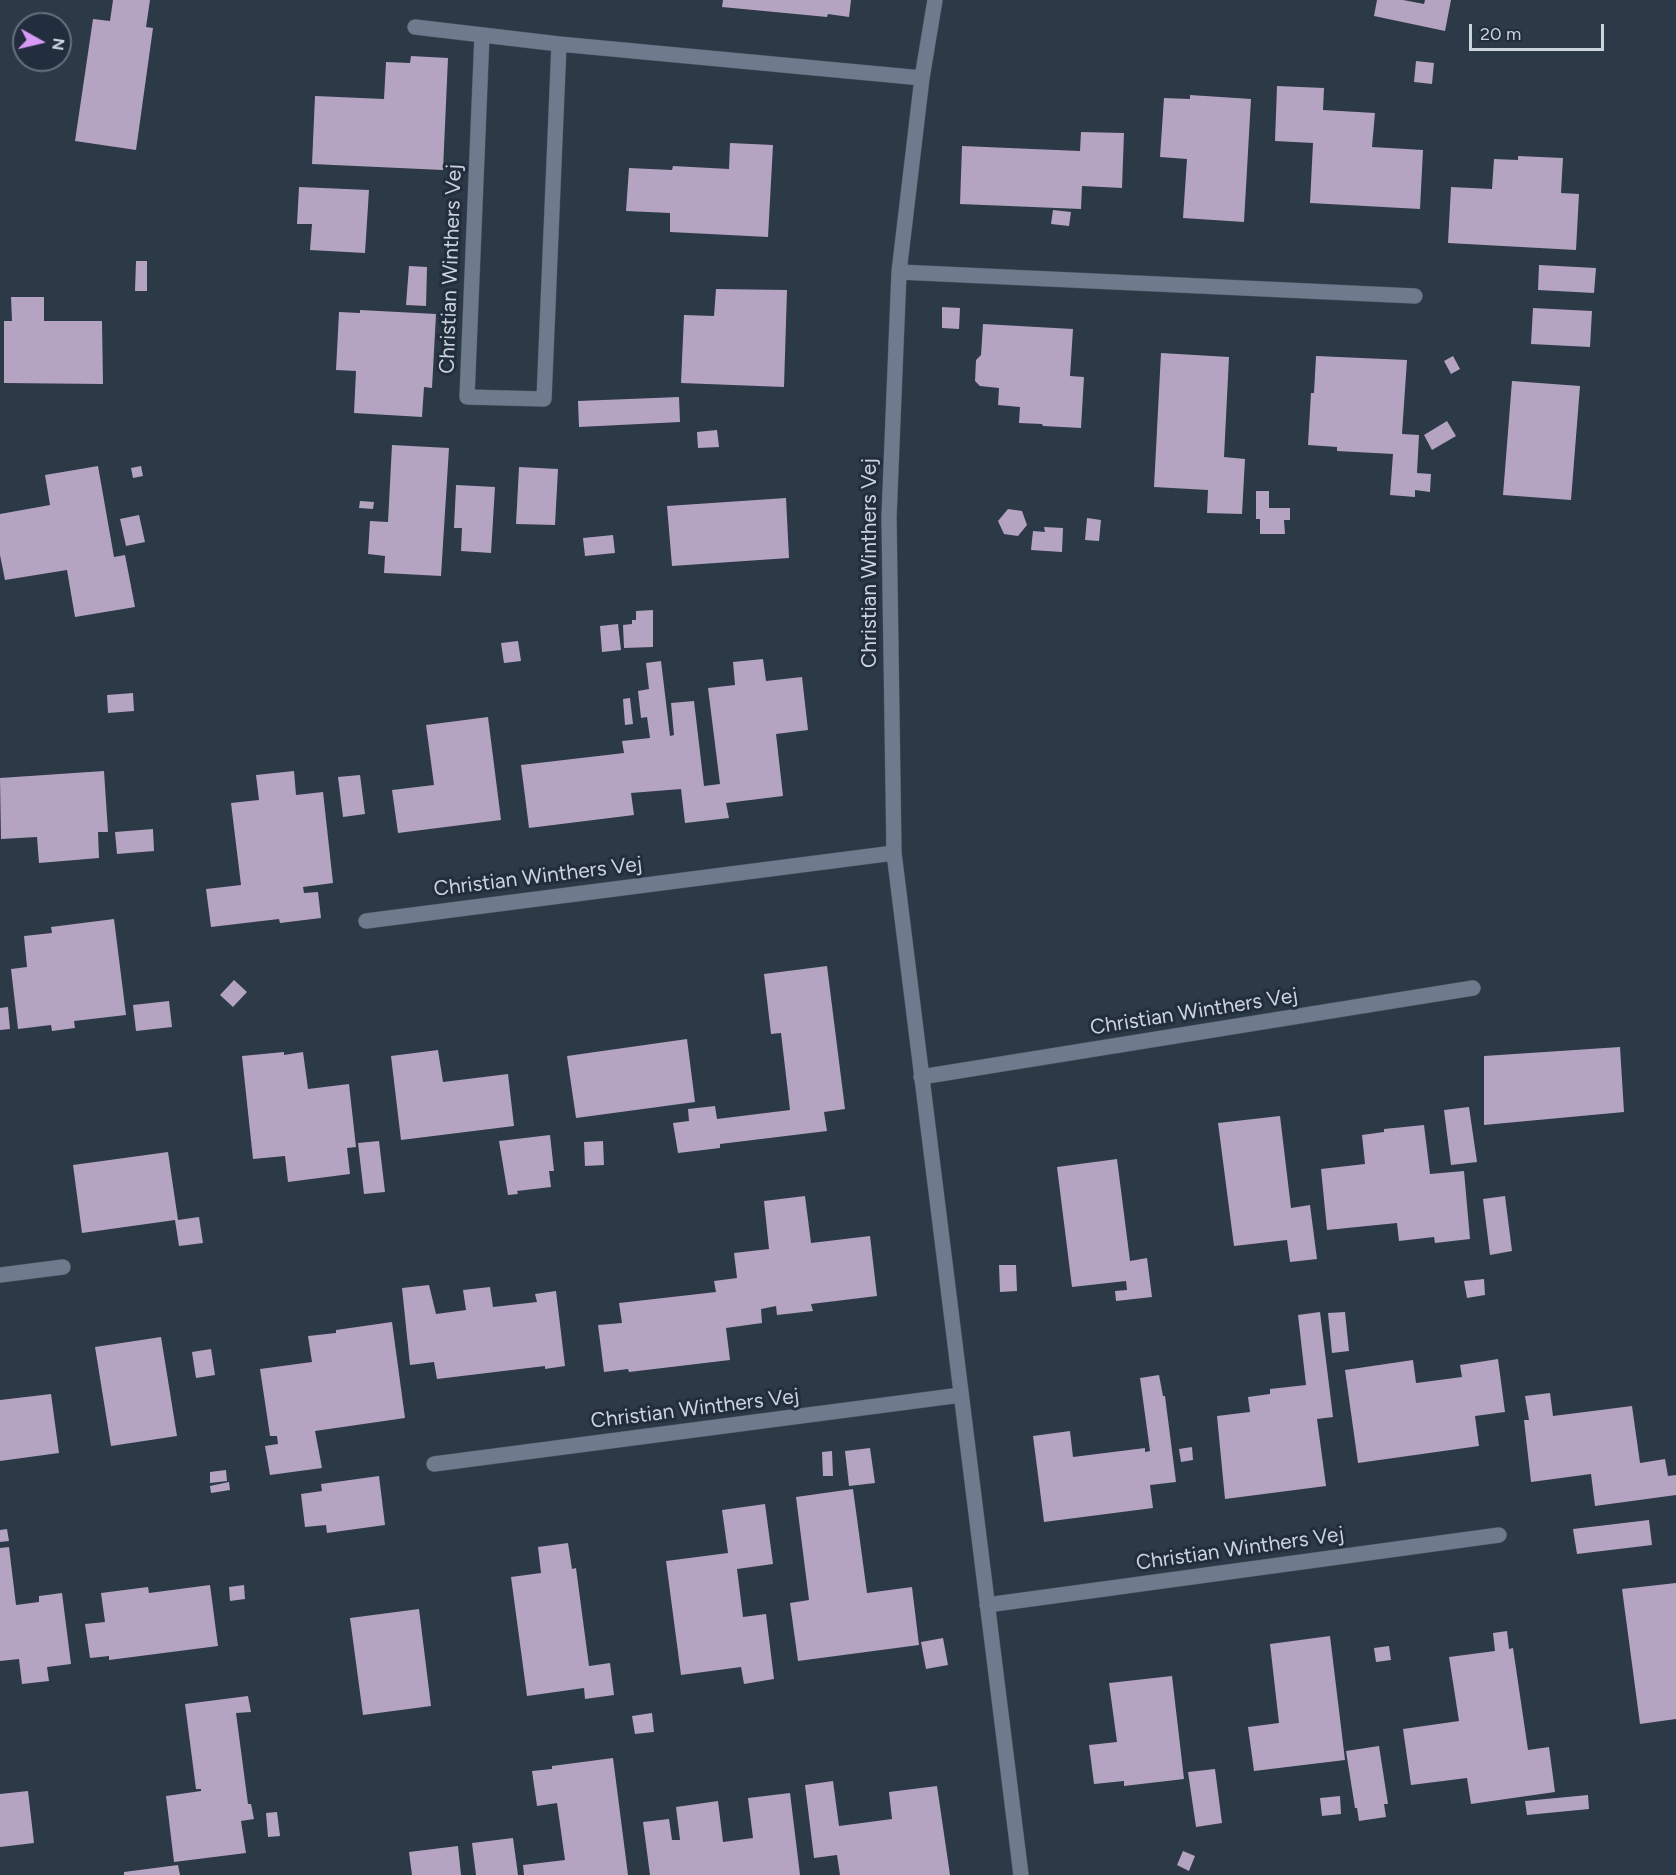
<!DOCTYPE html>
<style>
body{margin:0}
#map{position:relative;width:1676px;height:1875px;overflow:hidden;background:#2c3947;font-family:Figtree,sans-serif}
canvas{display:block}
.north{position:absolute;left:12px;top:12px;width:60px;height:60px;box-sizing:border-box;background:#222e3d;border:2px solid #66707d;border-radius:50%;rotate:98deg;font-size:16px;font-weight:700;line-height:24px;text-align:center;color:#cbd3dd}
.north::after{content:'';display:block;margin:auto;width:21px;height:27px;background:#d99af7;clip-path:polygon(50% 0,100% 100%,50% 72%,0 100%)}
.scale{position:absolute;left:1469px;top:24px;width:135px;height:27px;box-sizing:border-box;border:3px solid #cbd3dd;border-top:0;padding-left:8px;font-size:18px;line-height:21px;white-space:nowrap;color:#cbd3dd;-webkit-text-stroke:4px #222e3d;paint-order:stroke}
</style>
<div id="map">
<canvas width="1676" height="1875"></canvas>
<div class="north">N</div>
<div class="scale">20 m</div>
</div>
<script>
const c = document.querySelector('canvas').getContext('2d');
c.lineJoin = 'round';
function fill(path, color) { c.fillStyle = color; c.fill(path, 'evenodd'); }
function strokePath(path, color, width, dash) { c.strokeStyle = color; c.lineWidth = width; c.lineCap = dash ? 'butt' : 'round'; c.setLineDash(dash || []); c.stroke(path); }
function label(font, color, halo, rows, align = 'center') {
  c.font = font + ' Figtree,sans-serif'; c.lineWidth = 6; c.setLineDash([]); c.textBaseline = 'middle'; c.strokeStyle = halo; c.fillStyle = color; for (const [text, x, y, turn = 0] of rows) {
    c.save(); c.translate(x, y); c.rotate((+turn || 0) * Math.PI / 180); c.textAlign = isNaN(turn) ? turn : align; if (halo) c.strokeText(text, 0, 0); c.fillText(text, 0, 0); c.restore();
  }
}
fill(new Path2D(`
 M 113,0 L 150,0 L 146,27 L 153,28 L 136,150 L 75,141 L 93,19 L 110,21 Z
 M 723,0 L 851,0 L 849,17 L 828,14 L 827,17 L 722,7 Z
 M 1377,0 L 1403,0 L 1424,4 L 1425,0 L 1451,0 L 1445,31 L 1374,16 Z
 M 411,56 L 448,58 L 443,170 L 312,164 L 315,96 L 384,99 L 386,62 L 410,63 Z
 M 1416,61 L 1434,63 L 1432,84 L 1414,82 Z
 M 1277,86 L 1324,88 L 1323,110 L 1375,113 L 1372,147 L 1423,150 L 1420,209 L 1310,203 L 1313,143 L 1275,141 Z
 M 1190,95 L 1251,99 L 1244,222 L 1183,218 L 1187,159 L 1160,157 L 1164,98 L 1190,99 Z
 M 1081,132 L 1124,133 L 1122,188 L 1082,186 L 1081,209 L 960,204 L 962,146 L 1080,151 Z
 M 730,143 L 773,145 L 768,237 L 670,232 L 670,213 L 626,211 L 629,168 L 672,170 L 673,166 L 729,169 Z
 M 1518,156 L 1563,158 L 1561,193 L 1579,194 L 1576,250 L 1448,243 L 1451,187 L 1492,189 L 1494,159 L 1518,160 Z
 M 299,187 L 369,190 L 365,253 L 310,250 L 312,224 L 297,224 Z
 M 1053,210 L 1071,212 L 1069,226 L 1051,224 Z
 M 136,261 L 147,261 L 147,291 L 135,291 Z
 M 1539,265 L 1596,268 L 1594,293 L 1538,290 Z
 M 409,266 L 427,267 L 426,306 L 406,305 Z
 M 716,289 L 787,290 L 784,387 L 681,383 L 684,315 L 714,316 Z
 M 11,297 L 44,297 L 44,321 L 102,321 L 103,384 L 4,383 L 4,321 L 12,321 Z
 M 942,307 L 960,308 L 959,329 L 942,328 Z
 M 1533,308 L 1592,311 L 1590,347 L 1531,344 Z
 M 360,310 L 436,314 L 432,388 L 424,387 L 422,417 L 354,413 L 356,371 L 336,370 L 339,312 L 360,313 Z
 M 983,324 L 1073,329 L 1070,376 L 1084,377 L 1081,428 L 1043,426 L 1042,424 L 1019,423 L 1020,407 L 998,405 L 999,388 L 980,386 L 975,381 L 976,360 L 981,355 Z
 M 1161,353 L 1229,357 L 1224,457 L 1245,459 L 1242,514 L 1207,513 L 1208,490 L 1154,487 Z
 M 1316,356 L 1407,360 L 1402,434 L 1419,435 L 1417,473 L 1431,474 L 1430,492 L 1415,490 L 1415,497 L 1390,495 L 1393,454 L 1337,451 L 1337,447 L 1308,445 L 1311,393 L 1314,393 Z
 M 1453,356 L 1460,369 L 1451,374 L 1444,361 Z
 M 1512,381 L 1580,386 L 1571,500 L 1503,495 Z
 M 679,397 L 680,422 L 579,427 L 578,401 Z
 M 1447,421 L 1456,436 L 1432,450 L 1424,435 Z
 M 717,430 L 719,447 L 698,448 L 697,432 Z
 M 392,445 L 449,448 L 441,576 L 384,573 L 385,556 L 368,554 L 370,521 L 388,522 Z
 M 98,466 L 114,557 L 125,555 L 135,607 L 75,617 L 67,570 L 5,580 L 0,555 L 0,514 L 50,505 L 45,475 Z
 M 141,466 L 143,476 L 133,478 L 131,468 Z
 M 519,467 L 558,469 L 555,525 L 516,524 Z
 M 456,485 L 495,487 L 491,553 L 461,551 L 462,528 L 454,528 Z
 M 1256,491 L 1269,491 L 1269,508 L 1290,508 L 1290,520 L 1284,520 L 1285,534 L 1260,534 L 1260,519 L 1256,519 Z
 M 786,498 L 789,558 L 672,566 L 667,506 Z
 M 360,501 L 374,502 L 373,509 L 359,508 Z
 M 1008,509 L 1022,511 L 1027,525 L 1018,536 L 1004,534 L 998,521 Z
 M 139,515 L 145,542 L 126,546 L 120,519 Z
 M 1087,518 L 1101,520 L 1099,541 L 1085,540 Z
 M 1044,527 L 1063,528 L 1062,552 L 1031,550 L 1033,531 L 1045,532 Z
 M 613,535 L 615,553 L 585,556 L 583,538 Z
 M 653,610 L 653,647 L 624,648 L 623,625 L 632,624 L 632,620 L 636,620 L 636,611 Z
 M 618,624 L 621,650 L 602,652 L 600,626 Z
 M 518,641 L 521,661 L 504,663 L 501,643 Z
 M 763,659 L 766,681 L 802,677 L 808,730 L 776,734 L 783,796 L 726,803 L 729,818 L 685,823 L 681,789 L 631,793 L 634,815 L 529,828 L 521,765 L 624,753 L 622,741 L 650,738 L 647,717 L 641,718 L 638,691 L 649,689 L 646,663 L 661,661 L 670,736 L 674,735 L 671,703 L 694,701 L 704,786 L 720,784 L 708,688 L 735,685 L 733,662 Z
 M 133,693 L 134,711 L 108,713 L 107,695 Z
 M 630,698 L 633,724 L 625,725 L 623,699 Z
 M 488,717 L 501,820 L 398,833 L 392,790 L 434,785 L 426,725 Z
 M 104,771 L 108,832 L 98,832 L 99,858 L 39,863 L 37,837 L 1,839 L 0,778 Z
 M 294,771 L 296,795 L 323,792 L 333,883 L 303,887 L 304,893 L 318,892 L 321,918 L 280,923 L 279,919 L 211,927 L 206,889 L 241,885 L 231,803 L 259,800 L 256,775 Z
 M 360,775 L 365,814 L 343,817 L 338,777 Z
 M 153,829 L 154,851 L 117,854 L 115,832 Z
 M 114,919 L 126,1015 L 74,1021 L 75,1028 L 52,1031 L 51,1025 L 18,1029 L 11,969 L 27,967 L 24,936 L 52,933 L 51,927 Z
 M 827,966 L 845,1109 L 824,1112 L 827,1131 L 720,1144 L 720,1148 L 678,1153 L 673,1123 L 689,1121 L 688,1109 L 715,1106 L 717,1119 L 790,1110 L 781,1033 L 771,1034 L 764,974 Z
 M 234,980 L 247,992 L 233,1007 L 220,995 Z
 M 169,1001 L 172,1027 L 136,1031 L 133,1005 Z
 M 8,1007 L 10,1029 L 0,1030 L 0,1008 Z
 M 687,1039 L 695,1102 L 576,1118 L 567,1056 Z
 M 1620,1047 L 1624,1112 L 1484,1125 L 1484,1056 Z
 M 438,1050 L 443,1082 L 508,1074 L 514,1126 L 401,1140 L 391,1056 Z
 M 284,1052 L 284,1055 L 303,1052 L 308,1089 L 349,1084 L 356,1147 L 347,1148 L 350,1174 L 288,1182 L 285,1156 L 253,1159 L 242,1056 Z
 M 1469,1107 L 1477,1162 L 1451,1165 L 1444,1110 Z
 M 1280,1116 L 1291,1208 L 1310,1205 L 1317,1259 L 1290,1262 L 1287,1240 L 1234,1246 L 1218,1123 Z
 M 1424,1125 L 1430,1174 L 1464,1171 L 1470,1239 L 1435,1243 L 1434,1237 L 1399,1241 L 1397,1223 L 1327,1230 L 1321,1169 L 1365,1164 L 1362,1135 L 1384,1132 L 1384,1129 Z
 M 550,1135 L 554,1171 L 549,1171 L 551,1187 L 517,1191 L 518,1194 L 508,1195 L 499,1141 Z
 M 379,1141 L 385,1192 L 364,1194 L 358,1143 Z
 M 603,1141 L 604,1165 L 585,1166 L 584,1142 Z
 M 168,1152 L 178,1220 L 199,1217 L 203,1243 L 179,1246 L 175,1220 L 82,1233 L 73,1165 Z
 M 1117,1159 L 1130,1261 L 1147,1258 L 1152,1297 L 1116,1301 L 1115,1291 L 1127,1290 L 1126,1281 L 1072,1287 L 1057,1167 Z
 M 805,1196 L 811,1243 L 870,1236 L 877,1296 L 811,1304 L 813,1311 L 777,1315 L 776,1306 L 761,1309 L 762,1323 L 726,1328 L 730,1360 L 629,1372 L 628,1369 L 604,1372 L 598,1325 L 622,1323 L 619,1303 L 716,1292 L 714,1281 L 737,1278 L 734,1253 L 769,1249 L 764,1201 Z
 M 1505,1196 L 1512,1251 L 1490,1255 L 1483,1199 Z
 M 999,1265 L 1016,1265 L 1017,1291 L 1000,1292 Z
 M 1484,1279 L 1485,1295 L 1467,1298 L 1464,1281 Z
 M 429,1285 L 436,1314 L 466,1310 L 463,1290 L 490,1287 L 493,1307 L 537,1302 L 535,1294 L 556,1291 L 565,1366 L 545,1369 L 545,1366 L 437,1379 L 434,1362 L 410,1365 L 402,1288 Z
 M 1320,1312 L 1333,1417 L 1317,1419 L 1326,1486 L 1225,1499 L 1217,1416 L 1250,1412 L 1248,1397 L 1270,1394 L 1270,1389 L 1306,1385 L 1298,1315 Z
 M 1345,1312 L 1349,1351 L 1332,1353 L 1328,1313 Z
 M 392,1322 L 405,1418 L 315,1431 L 322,1468 L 270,1475 L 265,1446 L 278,1444 L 277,1436 L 270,1436 L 260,1369 L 312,1362 L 308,1336 L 336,1333 L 336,1330 Z
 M 161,1337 L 177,1436 L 111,1446 L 95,1347 Z
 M 211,1349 L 215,1375 L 196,1378 L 192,1352 Z
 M 1498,1359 L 1505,1412 L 1475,1416 L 1479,1446 L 1358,1463 L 1345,1370 L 1413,1360 L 1416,1383 L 1462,1377 L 1460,1365 Z
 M 1159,1375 L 1163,1396 L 1165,1396 L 1176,1482 L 1150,1485 L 1153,1508 L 1044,1522 L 1033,1436 L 1070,1431 L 1073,1457 L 1145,1448 L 1145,1452 L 1150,1451 L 1140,1378 Z
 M 1550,1393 L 1553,1416 L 1632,1406 L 1640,1463 L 1665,1459 L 1668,1476 L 1676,1475 L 1676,1495 L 1595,1506 L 1591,1474 L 1531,1482 L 1524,1420 L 1529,1420 L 1525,1396 Z
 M 51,1394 L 59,1453 L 0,1461 L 0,1400 Z
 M 1192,1447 L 1193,1460 L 1181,1462 L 1179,1449 Z
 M 870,1448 L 875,1483 L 849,1486 L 845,1451 Z
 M 832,1451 L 833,1476 L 823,1476 L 822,1452 Z
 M 226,1470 L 227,1481 L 210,1483 L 210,1472 Z
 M 379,1476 L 385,1525 L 327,1533 L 326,1525 L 305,1527 L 301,1494 L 322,1491 L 321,1484 Z
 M 229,1482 L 230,1490 L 211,1493 L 210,1486 Z
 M 853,1489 L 867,1593 L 912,1587 L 919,1645 L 798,1661 L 790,1603 L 809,1600 L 796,1497 Z
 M 765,1504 L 773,1564 L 737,1569 L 743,1617 L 766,1614 L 774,1679 L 744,1684 L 741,1667 L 681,1675 L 666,1561 L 728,1553 L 722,1510 Z
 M 1649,1520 L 1652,1545 L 1577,1554 L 1573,1529 Z
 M 7,1529 L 9,1541 L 0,1542 L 0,1530 Z
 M 568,1543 L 572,1569 L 576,1568 L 589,1666 L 610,1663 L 614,1695 L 585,1699 L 584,1688 L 527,1696 L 511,1577 L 541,1573 L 538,1547 Z
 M 9,1547 L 16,1605 L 39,1602 L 39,1596 L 62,1593 L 71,1664 L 47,1667 L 49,1681 L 22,1684 L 19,1659 L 0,1661 L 0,1548 Z
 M 1676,1583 L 1676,1719 L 1640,1724 L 1622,1589 Z
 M 210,1585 L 218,1646 L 109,1660 L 109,1656 L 90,1658 L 85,1624 L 105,1622 L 101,1593 L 148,1587 L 149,1593 Z
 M 244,1585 L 245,1599 L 230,1601 L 229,1587 Z
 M 419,1609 L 431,1706 L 363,1715 L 350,1618 Z
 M 1507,1631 L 1509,1649 L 1513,1648 L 1528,1750 L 1549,1747 L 1555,1792 L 1471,1804 L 1467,1778 L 1411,1785 L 1403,1729 L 1459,1721 L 1449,1657 L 1495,1651 L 1493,1633 Z
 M 1330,1636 L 1345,1760 L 1254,1771 L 1248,1727 L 1279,1723 L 1270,1644 Z
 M 943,1638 L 948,1665 L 926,1669 L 921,1642 Z
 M 1389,1646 L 1391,1660 L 1376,1662 L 1374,1648 Z
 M 1172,1676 L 1184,1779 L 1124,1786 L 1124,1781 L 1094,1784 L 1089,1745 L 1117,1742 L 1109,1683 Z
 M 248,1696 L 251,1712 L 236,1713 L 248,1804 L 251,1804 L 254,1819 L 241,1821 L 246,1853 L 174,1862 L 166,1796 L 201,1791 L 201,1789 L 196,1789 L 185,1704 Z
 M 652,1713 L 654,1732 L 635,1734 L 632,1716 Z
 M 1379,1746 L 1388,1804 L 1384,1804 L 1386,1817 L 1359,1821 L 1357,1808 L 1355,1808 L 1346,1751 Z
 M 613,1758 L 628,1875 L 524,1875 L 523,1865 L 565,1860 L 557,1803 L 537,1806 L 532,1771 L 552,1769 L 552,1766 Z
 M 1215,1769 L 1222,1823 L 1196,1827 L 1188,1772 Z
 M 833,1781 L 839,1826 L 892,1819 L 889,1792 L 937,1786 L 950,1875 L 840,1875 L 837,1855 L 814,1858 L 805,1785 Z
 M 28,1791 L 34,1843 L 0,1847 L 0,1794 Z
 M 790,1793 L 800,1875 L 650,1875 L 643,1822 L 669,1819 L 672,1840 L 680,1840 L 676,1807 L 718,1801 L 723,1842 L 753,1838 L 748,1798 Z
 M 1588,1795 L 1589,1809 L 1527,1815 L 1525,1801 Z
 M 1340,1796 L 1341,1814 L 1322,1816 L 1320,1798 Z
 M 277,1812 L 280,1836 L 268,1837 L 266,1813 Z
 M 513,1838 L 518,1875 L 476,1875 L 472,1843 Z
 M 458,1846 L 461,1875 L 412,1875 L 409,1852 Z
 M 1183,1851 L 1195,1856 L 1189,1871 L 1177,1865 Z
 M 178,1865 L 180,1875 L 124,1875 L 124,1872 Z`), '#b5a3c2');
const minor = new Path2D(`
 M 935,0 L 922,78 L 899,272 L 889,517 L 894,853 L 1021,1875
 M 415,27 L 559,44 L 922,78
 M 482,35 L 467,397 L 544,399 L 559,44
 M 899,272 L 1415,296
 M 366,921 L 894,853
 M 921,1077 L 1473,988
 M 0,1275 L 63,1267
 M 434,1464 L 961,1395
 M 987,1605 L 1499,1535`);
strokePath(minor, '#4b5662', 16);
strokePath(minor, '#6d7b8c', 15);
label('21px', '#cbd3dd', '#222e3d', [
 ["Christian Winthers Vej",451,269,-88],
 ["Christian Winthers Vej",870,563,-90],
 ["Christian Winthers Vej",538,877,-7],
 ["Christian Winthers Vej",1194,1012,-9],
 ["Christian Winthers Vej",695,1409,-7],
 ["Christian Winthers Vej",1240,1549,-8]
]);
</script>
